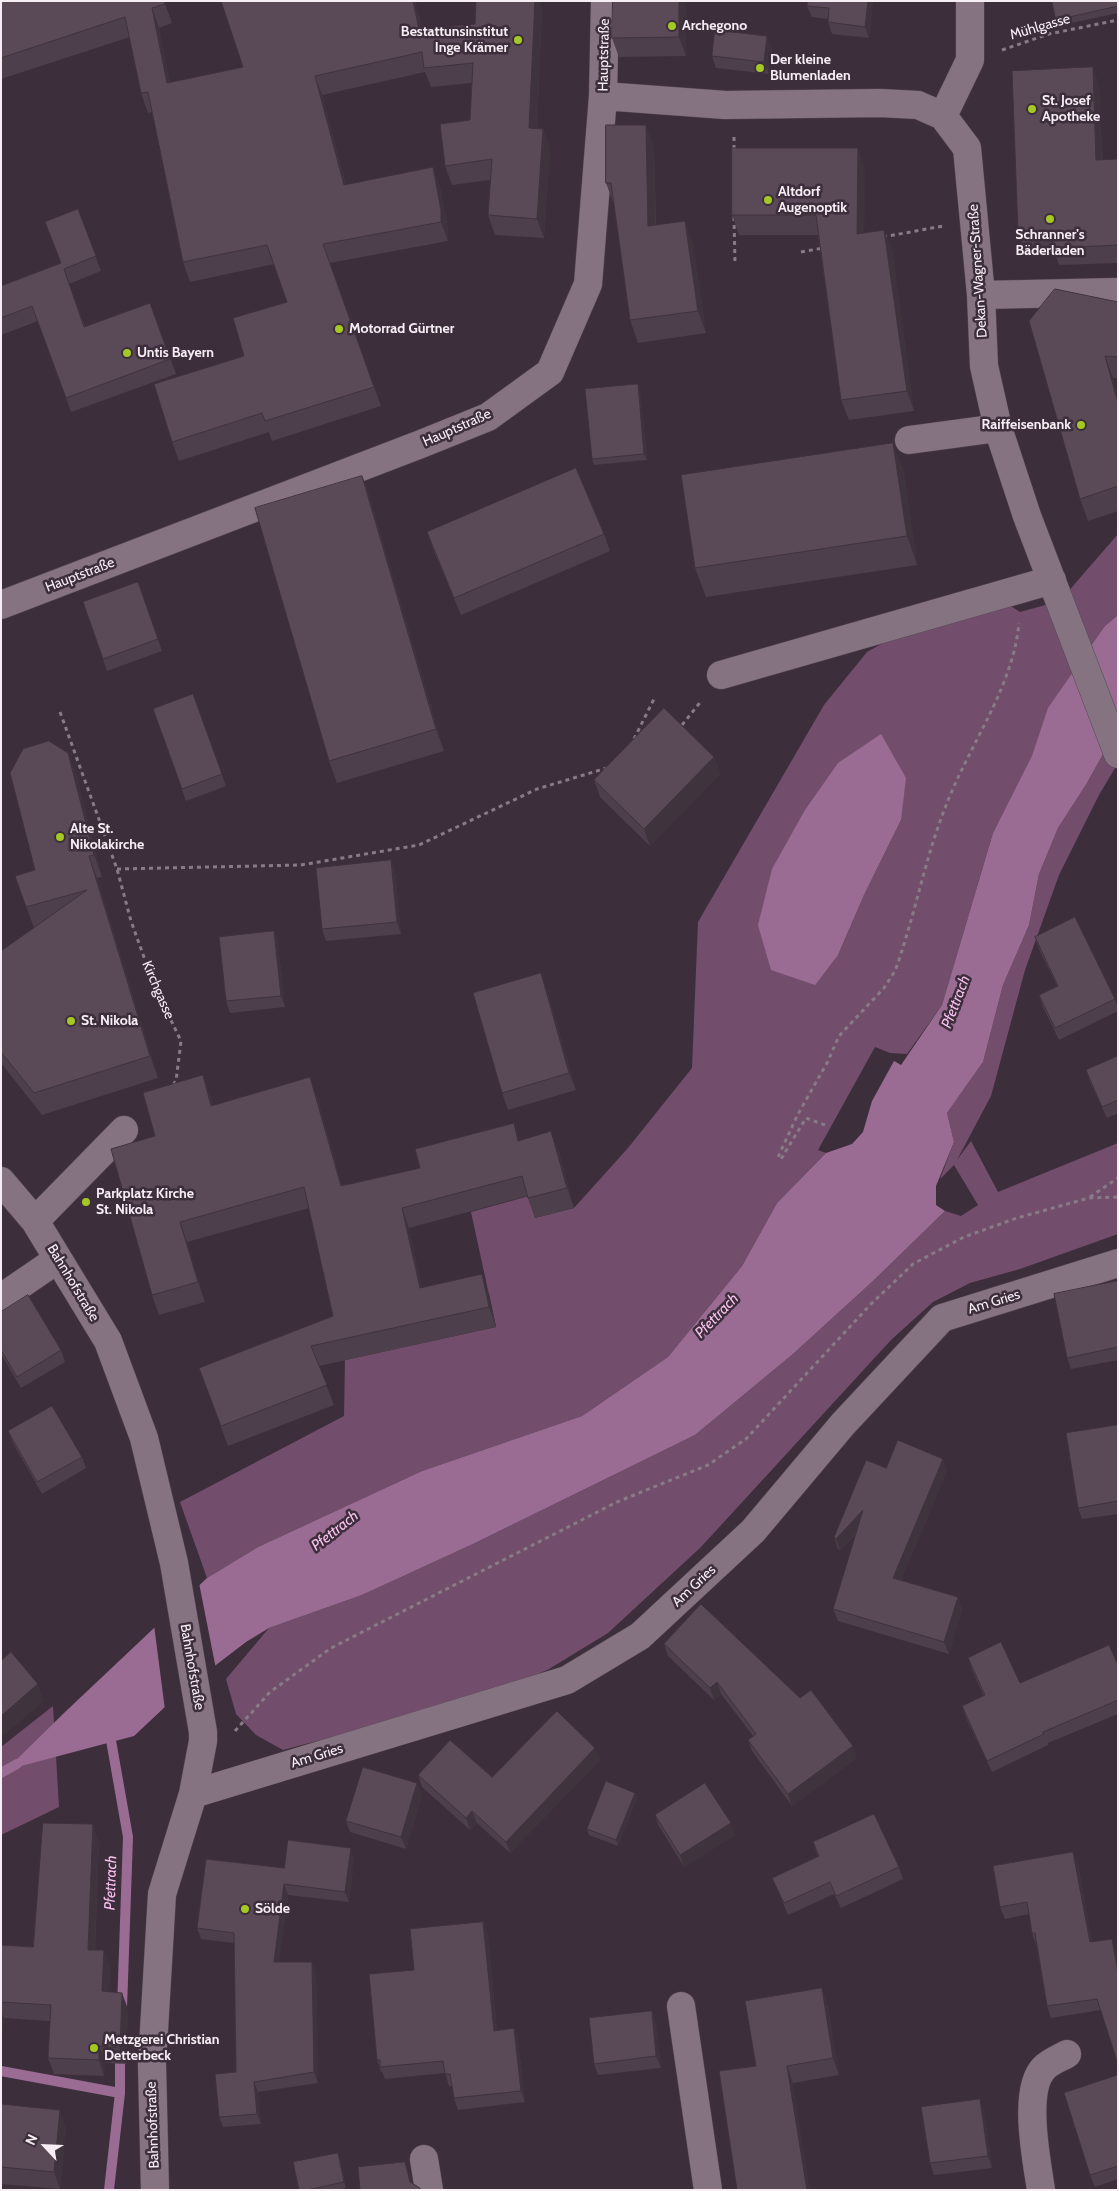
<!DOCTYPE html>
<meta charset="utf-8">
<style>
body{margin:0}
#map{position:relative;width:1119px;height:2191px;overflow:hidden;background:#3d2e3b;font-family:Cabin,sans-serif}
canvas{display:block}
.frame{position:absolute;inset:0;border:2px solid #f7edf5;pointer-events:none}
.north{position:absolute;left:20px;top:2121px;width:50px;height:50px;-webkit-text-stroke:4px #3d2e3b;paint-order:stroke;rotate:295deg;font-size:14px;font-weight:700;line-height:20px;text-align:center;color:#f7edf5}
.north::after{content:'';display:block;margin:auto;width:18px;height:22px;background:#f7edf5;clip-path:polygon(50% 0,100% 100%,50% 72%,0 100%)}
</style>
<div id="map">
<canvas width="1119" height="2191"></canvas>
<div class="frame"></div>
<div class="north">N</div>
</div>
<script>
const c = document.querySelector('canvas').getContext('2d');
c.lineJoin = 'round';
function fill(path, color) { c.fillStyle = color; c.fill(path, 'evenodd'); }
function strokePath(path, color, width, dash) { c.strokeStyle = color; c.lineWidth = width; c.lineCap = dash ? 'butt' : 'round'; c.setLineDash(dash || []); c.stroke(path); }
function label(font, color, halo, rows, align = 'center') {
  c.font = font + ' Cabin,sans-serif'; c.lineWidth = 5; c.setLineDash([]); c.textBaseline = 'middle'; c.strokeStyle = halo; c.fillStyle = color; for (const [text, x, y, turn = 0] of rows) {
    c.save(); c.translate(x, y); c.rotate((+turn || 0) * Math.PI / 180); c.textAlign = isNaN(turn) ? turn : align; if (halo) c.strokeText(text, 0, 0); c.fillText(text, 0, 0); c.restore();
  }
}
fill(new Path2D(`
 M 1118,534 L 1118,615 L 1105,626 L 1034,754 L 993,833 L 942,1005 L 907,1054 L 890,1053 L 875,1047 L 818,1150 L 826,1153 L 777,1203 L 742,1266 L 668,1357 L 582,1416 L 422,1471 L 258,1547 L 207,1578 L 180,1502 L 344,1416 L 345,1360 L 496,1327 L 471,1212 L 529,1196 L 535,1218 L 574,1208 L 628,1148 L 692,1068 L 698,922 L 824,705 L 867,652 L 915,625 L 1006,603 L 1020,612 L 1060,601 ZM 805,810 L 901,820 L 864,895 L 838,955 Z
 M 1118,727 L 1118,763 L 1099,795 L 1059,875 L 1025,970 L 991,1096 L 957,1160 L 971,1141 L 998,1192 L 1118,1143 L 1118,1234 L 1020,1269 L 970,1283 L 933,1302 L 891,1340 L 701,1547 L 608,1633 L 549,1669 L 494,1694 L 283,1750 L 256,1735 L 236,1714 L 226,1679 L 269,1628 L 362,1595 L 473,1544 L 695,1435 L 793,1354 L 873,1281 L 945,1211 L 961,1216 L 978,1205 L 954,1165 L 940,1179 L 954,1142 L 947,1113 L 983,1062 L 1003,985 L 1029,925 L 1039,874 L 1058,828 L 1087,783 Z
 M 53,1706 L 59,1807 L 1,1835 L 1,1747 Z`), '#724e6c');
fill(new Path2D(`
 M 1118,615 L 1118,727 L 1087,783 L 1058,828 L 1039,874 L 1029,925 L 1003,985 L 983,1062 L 947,1113 L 954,1142 L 936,1186 L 936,1205 L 945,1211 L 873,1281 L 793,1354 L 695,1435 L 473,1544 L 362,1595 L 269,1628 L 246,1642 L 182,1691 L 134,1736 L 6,1770 L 64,1713 L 207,1578 L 258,1547 L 422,1471 L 582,1416 L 668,1357 L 742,1266 L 777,1203 L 826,1153 L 852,1144 L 863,1132 L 872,1101 L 894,1061 L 901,1065 L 942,1005 L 993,833 L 1032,756 L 1048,708 L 1105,626 Z
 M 881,734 L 906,778 L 901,820 L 864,895 L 838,955 L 815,985 L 771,970 L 758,925 L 772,869 L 805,810 L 838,763 Z`), '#9a6c93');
fill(new Path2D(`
 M 199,1583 L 216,1669 L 184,1693 L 165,1710 L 154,1625 Z`), '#3d2e3b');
strokePath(new Path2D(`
 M 109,1729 L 128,1837 L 122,2008
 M 1,1773 L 17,1764
 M 1,2071 L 120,2093
 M 109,2190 L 120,2093 L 120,2064`), '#9a6c93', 10);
const minor = new Path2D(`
 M 603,96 L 725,105 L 880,103 L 918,105 L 943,116 L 967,148 L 981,295 L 984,366 L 998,428 L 1027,516 L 1118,754
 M 943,116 L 970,60 L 970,1
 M 981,295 L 1118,292
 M 909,440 L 998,428
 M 1,605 L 421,444 L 488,417 L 550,372 L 588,284 L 603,96 L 605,1
 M 721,675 L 1052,580
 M 1,1181 L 35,1221 L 108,1341 L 144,1438 L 174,1563 L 203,1732 L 203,1741 L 193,1794 L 162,1894 L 152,2064 L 155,2190
 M 35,1221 L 124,1130
 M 1,1298 L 58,1259
 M 193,1794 L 567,1680 L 640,1636 L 753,1531 L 843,1424 L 942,1318 L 1118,1263
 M 681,2006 L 708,2190
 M 424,2159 L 429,2190
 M 1041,2190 C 1037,2162 1022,2090 1044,2068 C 1049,2062 1060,2058 1067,2054`);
strokePath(minor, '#574a55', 29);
strokePath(new Path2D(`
 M 1002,50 L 1049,34 L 1118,20
 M 734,137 L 734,150
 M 734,217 L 735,263
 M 883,237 L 943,226
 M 801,252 L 823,248
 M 60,712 L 117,869 L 131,921 L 154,985 L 181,1041 L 176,1081 L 172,1086
 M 682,725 L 702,700
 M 634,739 L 654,699
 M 117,869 L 301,865 L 419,845 L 537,789 L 607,768
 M 825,1125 L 806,1118 L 781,1159 L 778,1157 L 798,1114 L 827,1063 L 839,1036 L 884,988 L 895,971 C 915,916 925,857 947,803 C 970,744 1013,687 1019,623
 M 1090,1197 L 1118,1178
 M 235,1731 L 270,1692 L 331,1648 L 617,1502 L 708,1465 L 746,1439 L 871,1304 L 913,1264 L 964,1237 L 1017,1218 L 1089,1198 L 1118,1197`), '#887b86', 3, [4, 4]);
strokePath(minor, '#867382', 28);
fill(new Path2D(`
 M 1,1 L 164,1 L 172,23 L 159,28 L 170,83 L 243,67 L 221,1 L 415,1 L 422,29 L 475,24 L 542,8 L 537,128 L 543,129 L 550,148 L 544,238 L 495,235 L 488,215 L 490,180 L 452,185 L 445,166 L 470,120 L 472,83 L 431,87 L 425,72 L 322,95 L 346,185 L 433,167 L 440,187 L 448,230 L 448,241 L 330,263 L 381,406 L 272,441 L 269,432 L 179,461 L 172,442 L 244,356 L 287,302 L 274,264 L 190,282 L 183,262 L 152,112 L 148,113 L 141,93 L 130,37 L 1,79 Z
 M 686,1 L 686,56 L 619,57 L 612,38 Z
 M 808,1 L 873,1 L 869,38 L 832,34 L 828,22 L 828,19 L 812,17 L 807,6 Z
 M 1118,1 L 1118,13 L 1058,26 L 1056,20 Z
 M 772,47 L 769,74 L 716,68 L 712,56 Z
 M 1099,84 L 1102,160 L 1118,159 L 1118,263 L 1059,265 L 1053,248 L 1024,249 L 1018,232 Z
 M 654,148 L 656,225 L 693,244 L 706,333 L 638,343 L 630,320 L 614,205 L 606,183 Z
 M 865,168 L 864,233 L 892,249 L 914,411 L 849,420 L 841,400 L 818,235 L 739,235 L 732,215 Z
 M 78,209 L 101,271 L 69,284 L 85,327 L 150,303 L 176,374 L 71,412 L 38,321 L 1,335 L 1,286 L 61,263 Z
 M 1118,302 L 1118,378 L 1113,378 L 1118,396 L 1118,511 L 1088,521 L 1080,499 L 1029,321 Z
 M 640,390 L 647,460 L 594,465 L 592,459 Z
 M 904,472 L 917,565 L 706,597 L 695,568 Z
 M 362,476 L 370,498 L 444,751 L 337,783 L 329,761 Z
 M 427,532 L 604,534 L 610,551 L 461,615 L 433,549 Z
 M 138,582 L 162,651 L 107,671 L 83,602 Z
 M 193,694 L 226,786 L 186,801 L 153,709 Z
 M 68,753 L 76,775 L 102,877 L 97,878 L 158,1078 L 42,1115 L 1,1063 L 1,951 L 34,928 L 15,876 L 35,870 Z
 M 714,757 L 720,774 L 650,846 L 600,797 L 594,780 Z
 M 391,860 L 395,872 L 401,934 L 326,941 L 322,929 Z
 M 274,931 L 278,943 L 285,1007 L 230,1013 L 226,1001 Z
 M 1035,937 L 1115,999 L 1118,1008 L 1118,1011 L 1059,1040 L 1043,1007 L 1039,995 L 1057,986 L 1039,949 Z
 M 547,990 L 576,1090 L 508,1110 L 502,1093 Z
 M 1118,1056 L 1118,1113 L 1107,1118 L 1090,1082 L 1086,1070 Z
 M 210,1095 L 213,1105 L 317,1097 L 342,1186 L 420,1168 L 520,1140 L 559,1151 L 574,1208 L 535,1218 L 527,1196 L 409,1228 L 422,1287 L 489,1294 L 496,1327 L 319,1366 L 334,1405 L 228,1446 L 199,1368 L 333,1316 L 309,1208 L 187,1242 L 205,1302 L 159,1315 L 152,1295 L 155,1136 Z
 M 1117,1281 L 1118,1283 L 1118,1360 L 1071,1369 L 1067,1358 Z
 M 1,1312 L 61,1350 L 65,1362 L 21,1388 L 1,1354 Z
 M 1118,1425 L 1118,1514 L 1082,1519 L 1078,1508 Z
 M 8,1431 L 82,1457 L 86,1468 L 42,1494 L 13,1443 Z
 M 943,1459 L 947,1471 L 901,1580 L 958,1597 L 962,1609 L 949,1654 L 838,1621 L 833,1609 L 856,1534 L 840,1550 L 838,1549 L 834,1537 L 886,1468 Z
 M 664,1644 L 857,1758 L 792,1806 L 752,1751 L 748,1740 L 753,1736 L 721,1694 L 714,1700 L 668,1656 Z
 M 968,1658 L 1020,1683 L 1118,1665 L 1118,1714 L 1048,1743 L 1048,1745 L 992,1772 L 966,1718 L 962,1706 L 984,1696 L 972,1670 Z
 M 600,1760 L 510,1853 L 477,1823 L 470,1830 L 422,1787 L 418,1775 L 492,1777 Z
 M 635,1793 L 637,1798 L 618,1846 L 589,1835 L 587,1829 Z
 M 422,1795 L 406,1849 L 350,1832 L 346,1821 Z
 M 655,1815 L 735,1835 L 684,1867 L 659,1826 Z
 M 99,1841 L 95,1950 L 110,1967 L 109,1992 L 128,2009 L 126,2064 L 105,2063 L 104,2076 L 54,2074 L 48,2058 L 50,2021 L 4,2018 L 1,2041 L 1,1945 L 33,1947 Z
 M 813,1842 L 899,1867 L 903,1879 L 841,1908 L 834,1894 L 788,1915 L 777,1889 L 772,1878 L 818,1857 Z
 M 354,1859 L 349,1902 L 288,1895 L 279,1962 L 316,1972 L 318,2083 L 258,2092 L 261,2124 L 223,2127 L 219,2117 L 236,2072 L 234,1943 L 201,1939 L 197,1928 L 284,1868 Z
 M 1078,1864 L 1092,1942 L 1116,1951 L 1118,1959 L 1118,2064 L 1101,2010 L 1051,2018 L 1047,2006 L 1036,1944 L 1032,1933 L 1029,1914 L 1005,1919 L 1000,1907 Z
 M 483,1922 L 488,1934 L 497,2030 L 514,2028 L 518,2040 L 525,2102 L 458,2110 L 454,2098 L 452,2086 L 449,2086 L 445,2073 L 385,2079 L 382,2072 L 381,2072 L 377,2060 L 414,1970 Z
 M 828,2005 L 839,2075 L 793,2083 L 756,2066 Z
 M 652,2011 L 656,2023 L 661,2068 L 598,2075 L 594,2064 Z
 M 1118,2075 L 1118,2179 L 1095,2187 L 1090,2175 Z
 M 1,2104 L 66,2127 L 60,2189 L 1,2184 Z
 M 984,2110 L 992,2168 L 934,2175 L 930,2163 Z
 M 340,2159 L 346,2188 L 337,2190 L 299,2190 Z`), '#4d3f4b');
fill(new Path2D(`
 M 413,1 L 415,1 L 427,53 L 420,34 Z
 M 535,1 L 540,1 L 542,8 L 536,147 L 529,128 Z
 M 679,1 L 686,1 L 686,56 L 679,37 Z
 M 868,1 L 873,1 L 869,38 L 865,27 Z
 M 152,8 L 159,28 L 174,103 L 167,83 Z
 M 767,36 L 772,47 L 769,74 L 764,62 Z
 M 1093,67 L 1099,84 L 1102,177 L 1096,160 Z
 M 315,76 L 322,95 L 351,205 L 344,185 Z
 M 646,125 L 654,148 L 656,249 L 648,226 Z
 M 543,129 L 550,148 L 544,238 L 537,219 Z
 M 858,148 L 865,168 L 864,253 L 857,234 Z
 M 433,167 L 440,187 L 448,230 L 448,241 L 441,222 Z
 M 685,221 L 693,244 L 706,333 L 698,311 Z
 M 884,230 L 892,249 L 914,411 L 907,391 Z
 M 1105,356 L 1113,378 L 1118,396 L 1118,403 Z
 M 638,384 L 640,390 L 647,460 L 644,454 Z
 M 893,443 L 904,472 L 917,565 L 907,536 Z
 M 362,476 L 370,498 L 444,751 L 436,729 Z
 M 68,753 L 76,775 L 102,877 L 94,855 Z
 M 714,757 L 720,774 L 650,846 L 644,829 Z
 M 89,856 L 97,878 L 158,1078 L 150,1056 Z
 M 391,860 L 395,872 L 401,934 L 397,922 Z
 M 274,931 L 278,943 L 285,1007 L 281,996 Z
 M 541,973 L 547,990 L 576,1090 L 569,1073 Z
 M 203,1075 L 210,1095 L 218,1125 L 211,1106 Z
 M 310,1077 L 317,1097 L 348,1206 L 341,1186 Z
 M 514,1123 L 521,1143 L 518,1141 Z
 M 551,1131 L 559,1151 L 574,1208 L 567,1188 Z
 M 402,1208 L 409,1228 L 427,1308 L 420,1288 Z
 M 180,1222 L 187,1242 L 205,1302 L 198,1282 Z
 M 482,1274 L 489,1294 L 496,1327 L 489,1307 Z
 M 943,1459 L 947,1471 L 897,1589 L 893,1578 Z
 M 863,1510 L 867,1521 L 840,1550 L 836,1539 Z
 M 958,1597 L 962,1609 L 949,1654 L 944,1642 Z
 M 717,1682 L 721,1694 L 714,1700 L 710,1688 Z
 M 38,1684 L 44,1701 L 1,1738 L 1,1716 Z
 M 853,1746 L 857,1758 L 792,1806 L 788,1794 Z
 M 595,1748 L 600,1760 L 510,1853 L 506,1842 Z
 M 417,1783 L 422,1795 L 406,1849 L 401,1837 Z
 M 635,1793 L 637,1798 L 618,1846 L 616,1840 Z
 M 472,1811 L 477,1823 L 470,1830 L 466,1818 Z
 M 731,1823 L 735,1835 L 684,1867 L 680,1855 Z
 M 93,1824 L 99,1841 L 94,1966 L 88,1950 Z
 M 351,1848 L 354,1859 L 349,1902 L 345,1892 Z
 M 1073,1852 L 1078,1864 L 1094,1954 L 1090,1942 Z
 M 284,1884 L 288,1895 L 278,1973 L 274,1962 Z
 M 483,1922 L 488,1934 L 498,2043 L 494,2031 Z
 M 1112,1939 L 1116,1951 L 1118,1959 L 1118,1973 Z
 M 104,1950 L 110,1967 L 108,2007 L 102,1991 Z
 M 312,1962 L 316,1972 L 318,2083 L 314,2072 Z
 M 822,1988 L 828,2005 L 839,2075 L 833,2058 Z
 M 122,1993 L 128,2009 L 126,2064 L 120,2048 Z
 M 652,2011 L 656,2023 L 661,2068 L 656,2056 Z
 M 1,2012 L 4,2018 L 1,2041 Z
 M 514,2028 L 518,2040 L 525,2102 L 521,2091 Z
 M 99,2046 L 105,2063 L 104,2076 L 99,2060 Z
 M 787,2066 L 793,2083 L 810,2190 L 807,2190 Z
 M 254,2082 L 258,2092 L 261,2124 L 257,2114 Z
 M 980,2099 L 984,2110 L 992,2168 L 988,2156 Z
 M 60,2110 L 66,2127 L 60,2189 L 54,2172 Z
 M 338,2153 L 340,2159 L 346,2188 L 344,2182 Z
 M 405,2162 L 411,2179 L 414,2190 L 410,2182 Z`), '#3f333d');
const building = new Path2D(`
 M 1,1 L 164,1 L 165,4 L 152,8 L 167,83 L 243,67 L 221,1 L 413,1 L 420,34 L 420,29 L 475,24 L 476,1 L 535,1 L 529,128 L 543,129 L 537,219 L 488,215 L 492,159 L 445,166 L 440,124 L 470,120 L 473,63 L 424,68 L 422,52 L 315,76 L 344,185 L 433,167 L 441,210 L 441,222 L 323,244 L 374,387 L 265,421 L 262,413 L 172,442 L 154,384 L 244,356 L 233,318 L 287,302 L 267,245 L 183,262 L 148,92 L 141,93 L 125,17 L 1,58 Z
 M 613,1 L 679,1 L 679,37 L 612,38 Z
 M 808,1 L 868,1 L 865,27 L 828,22 L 829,8 L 807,6 Z
 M 1052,1 L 1118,1 L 1118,6 L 1056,20 Z
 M 715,30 L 767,36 L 764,62 L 712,56 Z
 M 1093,67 L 1096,160 L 1118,159 L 1118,245 L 1053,248 L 1052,231 L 1018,232 L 1012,71 Z
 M 606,125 L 646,125 L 648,226 L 685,221 L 698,311 L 630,320 L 611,183 L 606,183 Z
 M 732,148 L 858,148 L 857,234 L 884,230 L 907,391 L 841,400 L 816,215 L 732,215 Z
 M 78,209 L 96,256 L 64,269 L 84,327 L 150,303 L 170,359 L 66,398 L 32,306 L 1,318 L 1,286 L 61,263 L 45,222 Z
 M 1055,289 L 1118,302 L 1118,357 L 1105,356 L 1118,403 L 1118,486 L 1080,499 L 1029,321 Z
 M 638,384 L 644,454 L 592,459 L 585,389 Z
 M 893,443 L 907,536 L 695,568 L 681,475 Z
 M 576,468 L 604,534 L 454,598 L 427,532 Z
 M 362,476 L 436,729 L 329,761 L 255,508 Z
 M 138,582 L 158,639 L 103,659 L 83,602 Z
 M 193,694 L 222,774 L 182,789 L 153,709 Z
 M 664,708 L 714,757 L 644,829 L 594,780 Z
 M 49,741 L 68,753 L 94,855 L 89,856 L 150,1056 L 34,1093 L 1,1052 L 1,951 L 87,890 L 26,907 L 15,876 L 35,870 L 10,773 L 23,749 Z
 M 391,860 L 397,922 L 322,929 L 316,868 Z
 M 1075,917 L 1115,999 L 1055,1028 L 1039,995 L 1058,986 L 1035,937 Z
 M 274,931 L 281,996 L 226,1001 L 219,937 Z
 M 541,973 L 569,1073 L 502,1093 L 473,993 Z
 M 1118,1056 L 1118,1100 L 1102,1107 L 1086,1070 Z
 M 203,1075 L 211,1106 L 310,1077 L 341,1186 L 420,1168 L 415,1149 L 514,1123 L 518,1141 L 551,1131 L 567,1188 L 528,1198 L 522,1176 L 402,1208 L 420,1288 L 482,1274 L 489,1307 L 311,1346 L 327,1385 L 221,1426 L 199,1368 L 333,1316 L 304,1187 L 180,1222 L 198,1282 L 152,1295 L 111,1149 L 155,1136 L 143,1093 Z
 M 1117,1281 L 1118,1285 L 1118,1347 L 1067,1358 L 1054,1294 Z
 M 28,1295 L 61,1350 L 17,1377 L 1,1350 L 1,1312 Z
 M 52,1406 L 82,1457 L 37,1482 L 8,1431 Z
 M 1118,1425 L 1118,1501 L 1078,1508 L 1066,1433 Z
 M 898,1440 L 943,1459 L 893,1578 L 958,1597 L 944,1642 L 833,1609 L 863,1510 L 836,1539 L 834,1537 L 866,1460 L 886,1468 Z
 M 701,1604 L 800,1698 L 811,1690 L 853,1746 L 788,1794 L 748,1740 L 756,1734 L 717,1682 L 710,1688 L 664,1644 Z
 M 1001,1642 L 1020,1683 L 1109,1645 L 1118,1665 L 1118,1700 L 1043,1732 L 1044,1734 L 987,1761 L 962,1706 L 985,1695 L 968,1658 Z
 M 11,1652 L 38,1684 L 1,1716 L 1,1661 Z
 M 557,1711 L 595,1748 L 506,1842 L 472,1811 L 466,1818 L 418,1775 L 450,1740 L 492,1777 Z
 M 363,1767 L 417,1783 L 401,1837 L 346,1821 Z
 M 606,1781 L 635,1793 L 616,1840 L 587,1829 Z
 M 705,1783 L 731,1823 L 680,1855 L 655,1815 Z
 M 874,1814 L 899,1867 L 836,1896 L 830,1882 L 784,1903 L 772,1878 L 819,1856 L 813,1842 Z
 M 43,1823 L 93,1824 L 88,1950 L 104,1950 L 102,1991 L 122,1993 L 120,2048 L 99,2046 L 99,2060 L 48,2058 L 51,2005 L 1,2002 L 1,1945 L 33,1947 Z
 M 288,1840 L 351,1848 L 345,1892 L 284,1884 L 274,1962 L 312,1962 L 314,2072 L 254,2082 L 257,2114 L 219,2117 L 215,2074 L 236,2072 L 234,1933 L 197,1928 L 206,1859 L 284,1868 Z
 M 1073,1852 L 1090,1942 L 1112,1939 L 1118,1973 L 1118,2064 L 1097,1999 L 1047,2006 L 1035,1933 L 1032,1933 L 1027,1902 L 1000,1907 L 993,1866 Z
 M 483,1922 L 494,2031 L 514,2028 L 521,2091 L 454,2098 L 450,2074 L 445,2074 L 443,2061 L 380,2067 L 380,2060 L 377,2060 L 369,1974 L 414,1970 L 410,1929 Z
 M 822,1988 L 833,2058 L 787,2066 L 807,2190 L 737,2190 L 719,2071 L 756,2066 L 745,2001 Z
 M 652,2011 L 656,2056 L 594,2064 L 589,2018 Z
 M 1118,2075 L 1118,2166 L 1090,2175 L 1064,2093 Z
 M 980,2099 L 988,2156 L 930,2163 L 921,2107 Z
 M 1,2104 L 60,2110 L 54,2172 L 1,2167 Z
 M 338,2153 L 344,2182 L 307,2190 L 299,2190 L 293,2162 Z
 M 405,2162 L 410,2182 L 420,2188 L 420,2190 L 360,2190 L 358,2167 Z`);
fill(building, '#5a4957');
strokePath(building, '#3f333d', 1);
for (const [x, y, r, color] of [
 [672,26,5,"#a4c824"],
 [518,40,5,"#a4c824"],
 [760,68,5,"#a4c824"],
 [1032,109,5,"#a4c824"],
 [768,200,5,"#a4c824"],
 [1050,219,5,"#a4c824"],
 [339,329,5,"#a4c824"],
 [127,353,5,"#a4c824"],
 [1081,425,5,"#a4c824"],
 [60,837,5,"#a4c824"],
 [71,1021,5,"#a4c824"],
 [86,1202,5,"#a4c824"],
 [245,1909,5,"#a4c824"],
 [94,2048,5,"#a4c824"]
]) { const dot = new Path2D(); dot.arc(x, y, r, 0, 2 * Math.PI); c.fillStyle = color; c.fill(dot); strokePath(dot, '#3d2e3b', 2); }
label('bold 14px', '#f7edf5', '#3d2e3b', [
 ["Archegono",682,26],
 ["Bestattunsinstitut",508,32,"right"],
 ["Inge Krämer",508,48,"right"],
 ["Der kleine",770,60],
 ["Blumenladen",770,76],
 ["St. Josef",1042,101],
 ["Apotheke",1042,117],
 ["Altdorf",778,192],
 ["Augenoptik",778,208],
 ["Schranner's",1050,235,"center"],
 ["Bäderladen",1050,251,"center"],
 ["Motorrad Gürtner",349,329],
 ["Untis Bayern",137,353],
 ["Raiffeisenbank",1071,425,"right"],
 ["Alte St.",70,829],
 ["Nikolakirche",70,845],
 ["St. Nikola",81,1021],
 ["Parkplatz Kirche",96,1194],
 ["St. Nikola",96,1210],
 ["Sölde",255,1909],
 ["Metzgerei Christian",104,2040],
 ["Detterbeck",104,2056]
], 'left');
label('14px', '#f7edf5', '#3d2e3b', [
 ["Mühlgasse",1040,27,-16],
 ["Hauptstraße",604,55,-89],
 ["Dekan-Wagner-Straße",978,271,-94],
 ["Hauptstraße",457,428,-24],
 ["Hauptstraße",80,575,-21],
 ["Kirchgasse",158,990,67],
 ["Bahnhofstraße",73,1283,59],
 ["Am Gries",994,1302,-17],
 ["Am Gries",694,1586,-43],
 ["Bahnhofstraße",192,1667,80],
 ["Am Gries",317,1756,-17],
 ["Bahnhofstraße",153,2125,-92]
]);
label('italic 15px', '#f9c1f0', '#3d2e3b', [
 ["Pfettrach",956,1002,-69],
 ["Pfettrach",717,1316,-46],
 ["Pfettrach",335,1531,-38],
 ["Pfettrach",111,1883,-88]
]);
</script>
